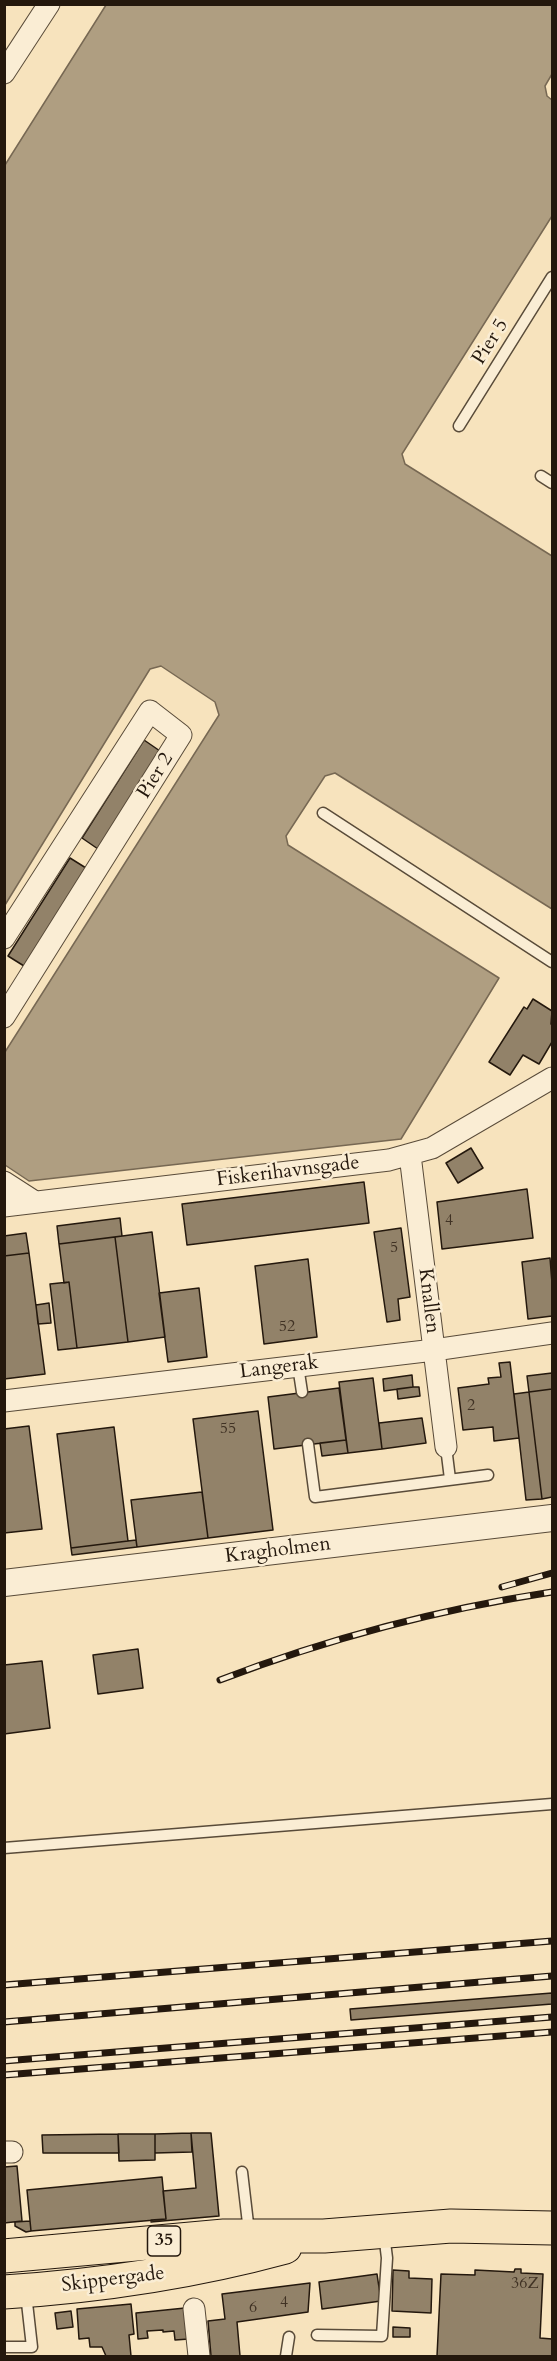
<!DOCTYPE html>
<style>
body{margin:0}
#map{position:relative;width:557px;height:2361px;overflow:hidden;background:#f7e3bd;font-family:Cardo,serif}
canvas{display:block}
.frame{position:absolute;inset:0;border:6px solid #24180d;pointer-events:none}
</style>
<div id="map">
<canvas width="557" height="2361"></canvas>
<div class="frame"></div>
</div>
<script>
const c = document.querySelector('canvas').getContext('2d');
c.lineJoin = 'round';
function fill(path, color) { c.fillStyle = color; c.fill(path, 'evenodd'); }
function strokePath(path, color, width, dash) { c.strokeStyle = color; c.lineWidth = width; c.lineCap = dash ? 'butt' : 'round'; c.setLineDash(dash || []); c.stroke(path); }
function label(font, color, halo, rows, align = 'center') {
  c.font = font + ' Cardo,serif'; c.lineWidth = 5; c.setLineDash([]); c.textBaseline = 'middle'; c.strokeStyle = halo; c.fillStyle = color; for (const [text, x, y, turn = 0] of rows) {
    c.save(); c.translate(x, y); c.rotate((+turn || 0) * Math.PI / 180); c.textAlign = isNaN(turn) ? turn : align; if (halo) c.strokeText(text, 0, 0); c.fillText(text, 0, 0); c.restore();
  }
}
const water = new Path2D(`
 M 106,5 L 552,5 L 552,74 L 545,86 L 547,96 L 552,100 L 552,216 L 402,454 L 405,464 L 552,556 L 552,909 L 335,773 L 325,776 L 286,836 L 288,845 L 499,978 L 401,1139 L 29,1181 L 5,1165 L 5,1052 L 219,715 L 215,702 L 161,666 L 150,669 L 5,905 L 5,165 Z`);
fill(water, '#af9e81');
strokePath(water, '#776853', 1.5);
const building = new Path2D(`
 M 144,740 L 160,751 L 98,849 L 82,838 Z
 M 70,858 L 86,868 L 24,966 L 8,956 Z
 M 533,999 L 552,1011 L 551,1024 L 552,1025 L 552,1042 L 539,1064 L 523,1055 L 510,1075 L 489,1062 L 524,1007 L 527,1009 Z
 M 471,1148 L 483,1168 L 458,1183 L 446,1163 Z
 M 364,1182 L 369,1223 L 187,1245 L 182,1204 Z
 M 527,1189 L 533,1238 L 442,1249 L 437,1202 Z
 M 120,1218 L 122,1236 L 59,1244 L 57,1226 Z
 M 401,1228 L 410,1297 L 398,1299 L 400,1320 L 387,1322 L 374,1232 Z
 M 152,1232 L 165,1337 L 128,1342 L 115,1237 Z
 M 26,1233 L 29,1253 L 4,1256 L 4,1236 Z
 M 115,1237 L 128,1342 L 77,1348 L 69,1282 L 64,1283 L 59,1244 Z
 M 29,1253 L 45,1374 L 4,1379 L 4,1256 Z
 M 550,1258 L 552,1283 L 552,1316 L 528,1319 L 522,1262 Z
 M 308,1259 L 317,1337 L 264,1344 L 255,1266 Z
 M 69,1282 L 77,1348 L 58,1350 L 50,1284 Z
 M 199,1288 L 207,1357 L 168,1362 L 159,1293 Z
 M 49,1303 L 51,1323 L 38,1324 L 36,1305 Z
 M 510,1362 L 519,1438 L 494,1441 L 493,1427 L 463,1430 L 458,1388 L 489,1384 L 488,1378 L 501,1377 L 499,1363 Z
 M 552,1373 L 552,1389 L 529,1392 L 527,1376 Z
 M 412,1375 L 413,1387 L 384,1391 L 383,1379 Z
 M 373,1378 L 382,1449 L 348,1453 L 339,1382 Z
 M 413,1387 L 419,1387 L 420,1396 L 398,1399 L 397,1389 Z
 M 339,1388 L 346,1440 L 274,1449 L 268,1397 Z
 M 552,1389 L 552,1497 L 542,1499 L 529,1392 Z
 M 529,1392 L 542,1499 L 526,1500 L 514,1394 Z
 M 258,1411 L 273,1530 L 208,1538 L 193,1419 Z
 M 422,1418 L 426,1443 L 382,1449 L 379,1423 Z
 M 29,1426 L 42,1529 L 4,1533 L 4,1429 Z
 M 114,1427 L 128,1541 L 71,1548 L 57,1434 Z
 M 346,1440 L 348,1453 L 322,1456 L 320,1443 Z
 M 202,1492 L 208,1538 L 137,1547 L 131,1500 Z
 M 136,1540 L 137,1547 L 72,1555 L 71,1548 Z
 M 138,1649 L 143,1688 L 98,1694 L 93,1655 Z
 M 42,1661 L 50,1728 L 4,1734 L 4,1665 Z
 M 552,1993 L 552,2004 L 351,2020 L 350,2009 Z
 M 191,2133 L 211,2133 L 219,2216 L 151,2222 L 151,2220 L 166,2219 L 163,2191 L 196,2188 Z
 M 191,2133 L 192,2152 L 155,2153 L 155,2134 Z
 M 118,2134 L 119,2153 L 43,2153 L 42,2135 Z
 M 118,2134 L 155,2134 L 155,2160 L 119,2161 Z
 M 17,2166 L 22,2221 L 4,2223 L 4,2167 Z
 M 162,2177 L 166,2219 L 31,2231 L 27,2190 Z
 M 30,2221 L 31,2231 L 26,2232 L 15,2226 L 15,2222 Z
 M 515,2269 L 521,2269 L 521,2273 L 543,2274 L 540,2338 L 552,2339 L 552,2356 L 437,2356 L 441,2274 L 475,2275 L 475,2270 L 514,2272 Z
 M 393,2270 L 409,2271 L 409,2278 L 432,2279 L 431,2313 L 392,2311 Z
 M 377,2274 L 381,2301 L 322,2309 L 319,2282 Z
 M 310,2283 L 308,2312 L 237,2322 L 240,2356 L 211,2356 L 208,2321 L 225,2319 L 222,2294 Z
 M 131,2304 L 134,2334 L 129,2335 L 131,2356 L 106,2356 L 102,2347 L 90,2347 L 89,2338 L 79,2339 L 77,2309 Z
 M 185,2308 L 189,2339 L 175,2340 L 174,2331 L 163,2332 L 163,2330 L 147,2331 L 148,2338 L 138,2339 L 136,2313 Z
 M 71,2311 L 73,2327 L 57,2329 L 55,2313 Z
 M 393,2327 L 410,2328 L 410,2337 L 393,2337 Z`);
fill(building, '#928269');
strokePath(building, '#24180d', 1.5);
const service = new Path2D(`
 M 459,426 L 552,277
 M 541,476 L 552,483
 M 323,813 L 552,962
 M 298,1366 L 302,1392
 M 308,1444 L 315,1497 L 488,1475
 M 446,1447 L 450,1479
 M 4,1848 L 552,1804
 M 242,2172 L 249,2232
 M 317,2335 L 382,2336 L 387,2258 L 384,2234
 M 4,2347 L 32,2347 L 26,2294
 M 286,2356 L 289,2337`);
const minor = new Path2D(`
 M 4,73 L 49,4
 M 4,938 L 150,711 L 181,735 L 4,1017
 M 410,1155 L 446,1447
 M 4,1182 L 35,1202
 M 4,1206 L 389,1160 L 432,1148 L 552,1078
 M 4,1401 L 434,1350 L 552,1333
 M 4,2152 L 12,2152
 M 194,2309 L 199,2356`);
const tertiary = new Path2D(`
 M 4,1583 L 552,1518`);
const primary = new Path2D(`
 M 4,2256 L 224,2236 L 324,2236 L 451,2226 L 552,2228
 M 4,2292 C 100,2286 193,2272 285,2247`);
strokePath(service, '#594b39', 13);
strokePath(minor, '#594b39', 23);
strokePath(tertiary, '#594b39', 28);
strokePath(primary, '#24180d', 35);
strokePath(service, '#faedd4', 10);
strokePath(minor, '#faedd4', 21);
strokePath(tertiary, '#faedd4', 26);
strokePath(primary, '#f7e3bd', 33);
const rail = new Path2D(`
 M 502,1587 L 552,1573
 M 220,1680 C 327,1639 440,1609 552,1592
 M 4,1985 L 552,1941
 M 4,2022 L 552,1976
 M 4,2061 L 552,2017
 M 4,2075 L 552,2032`);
strokePath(rail, '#24180d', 7);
strokePath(rail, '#faedd4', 4.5, [14]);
label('16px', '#403224', null, [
 ["4",449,1221],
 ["5",394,1248],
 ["52",287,1327],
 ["2",471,1406],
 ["55",228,1429],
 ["36Z",525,2284],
 ["4",284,2303],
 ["6",253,2308]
]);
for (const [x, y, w] of [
 [164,2241,33]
]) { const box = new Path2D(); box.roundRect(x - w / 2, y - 15, w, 30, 4.5); c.fillStyle = '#faedd4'; c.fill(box); strokePath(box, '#24180d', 1.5); }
label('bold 18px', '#24180d', null, [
 ["35",164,2241]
]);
label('20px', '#24180d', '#faedd4', [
 ["Pier 5",491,342,-58],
 ["Pier 2",156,776,-58],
 ["Fiskerihavnsgade",288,1172,-7],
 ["Knallen",428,1301,83],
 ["Langerak",279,1368,-7],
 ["Kragholmen",278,1551,-7],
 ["Skippergade",113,2280,-7]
]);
</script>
